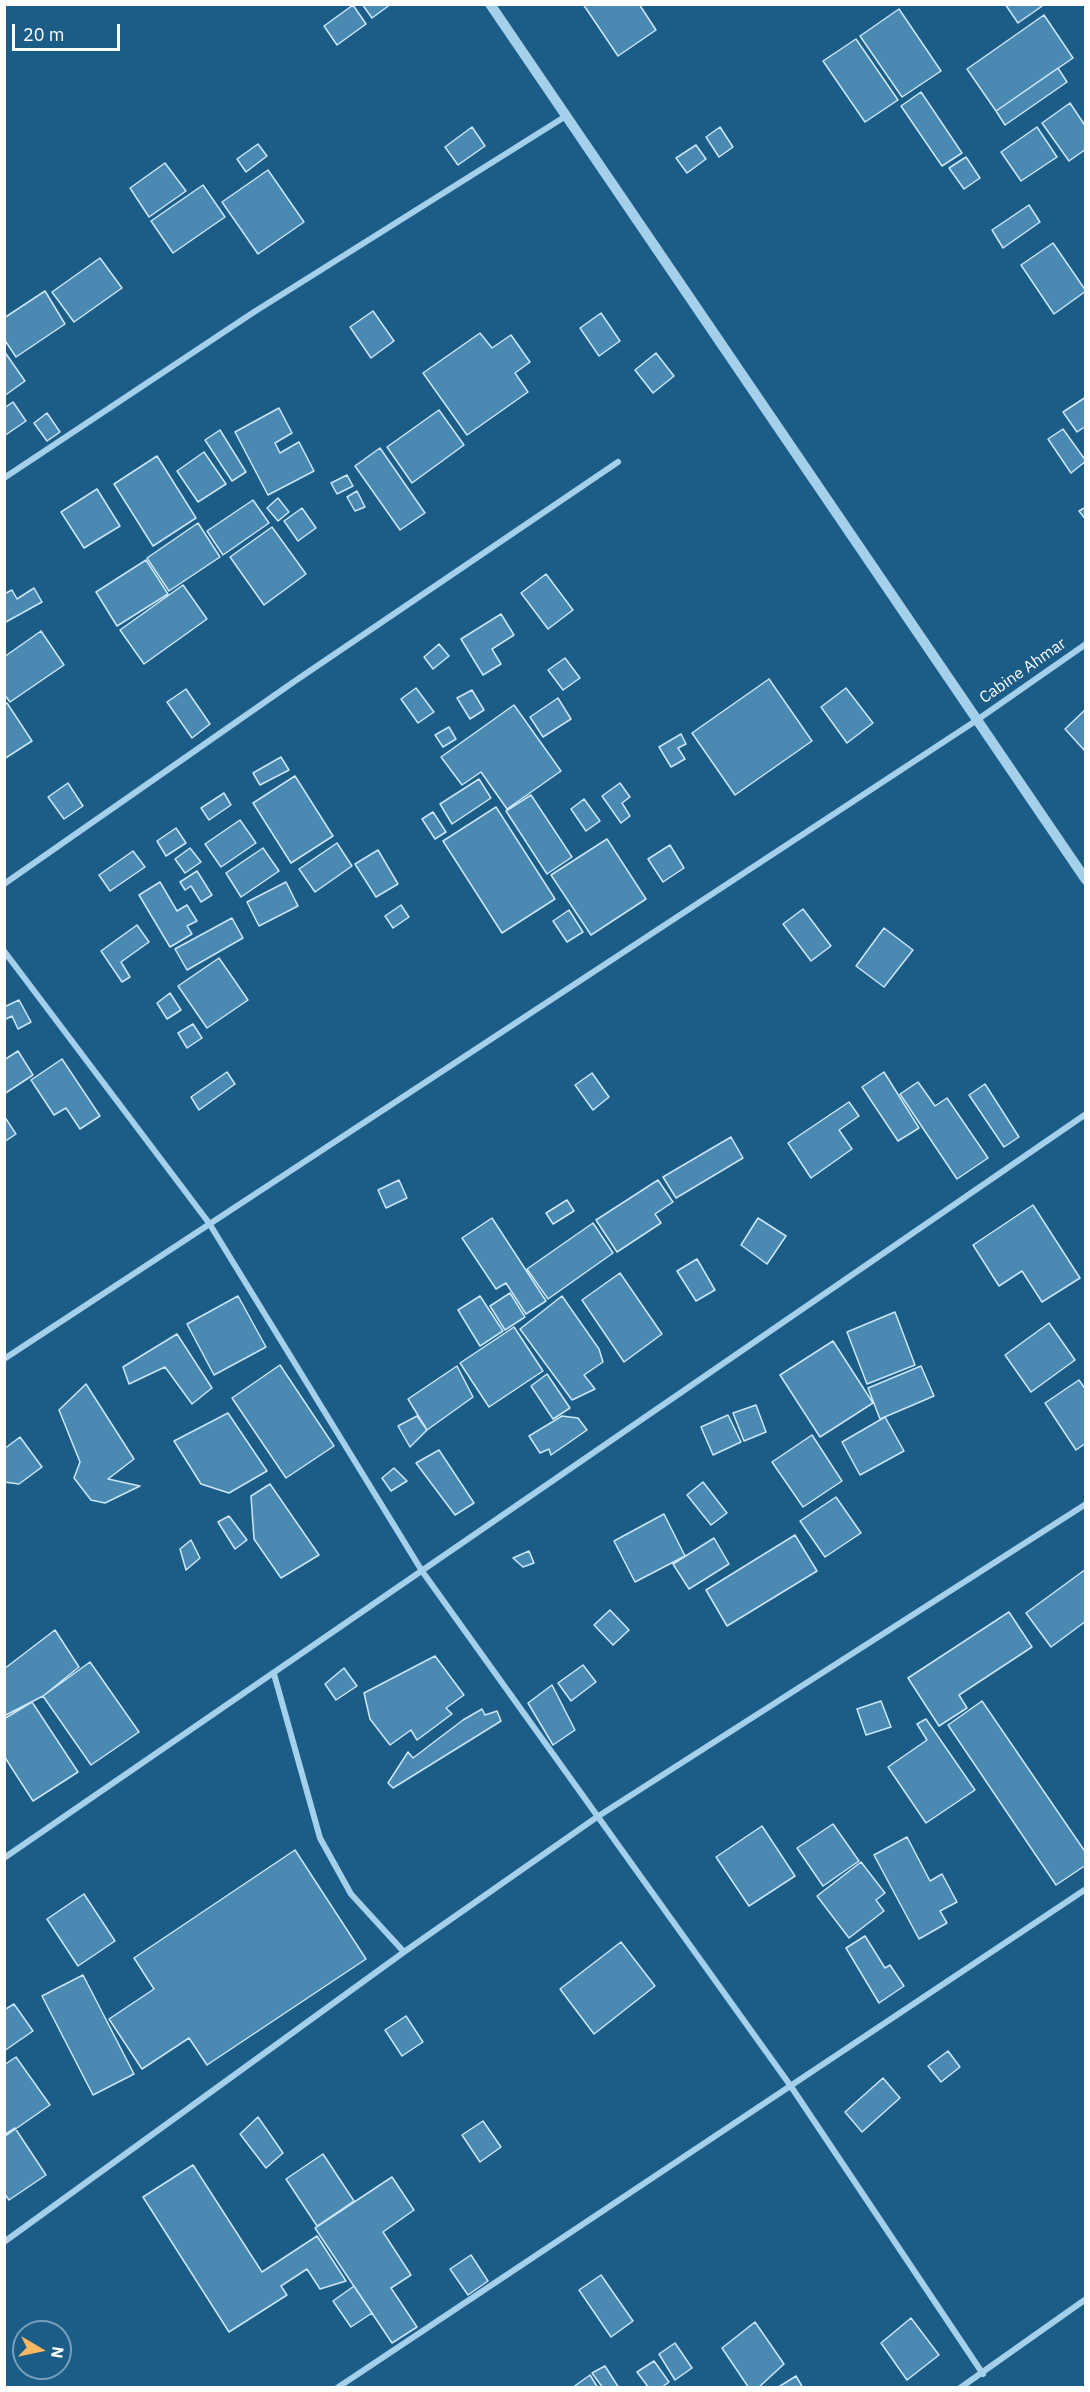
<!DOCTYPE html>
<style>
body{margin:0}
#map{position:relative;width:1090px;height:2392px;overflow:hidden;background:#1c5d88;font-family:"IBM Plex Sans",sans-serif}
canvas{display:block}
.frame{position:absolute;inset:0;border:6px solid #fff;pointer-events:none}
.north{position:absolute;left:12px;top:2320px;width:60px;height:60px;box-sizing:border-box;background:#1c5d88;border:2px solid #779eb8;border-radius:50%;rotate:99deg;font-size:16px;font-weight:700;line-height:24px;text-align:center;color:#fff}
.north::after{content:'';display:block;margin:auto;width:21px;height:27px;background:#fcb763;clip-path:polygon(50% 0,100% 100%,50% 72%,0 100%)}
.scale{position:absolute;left:12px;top:24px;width:108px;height:27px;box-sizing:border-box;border:3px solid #fff;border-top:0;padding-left:8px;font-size:18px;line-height:21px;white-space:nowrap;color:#fff;-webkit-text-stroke:4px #1c5d88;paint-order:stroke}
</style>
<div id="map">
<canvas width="1090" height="2392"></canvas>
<div class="frame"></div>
<div class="north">N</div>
<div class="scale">20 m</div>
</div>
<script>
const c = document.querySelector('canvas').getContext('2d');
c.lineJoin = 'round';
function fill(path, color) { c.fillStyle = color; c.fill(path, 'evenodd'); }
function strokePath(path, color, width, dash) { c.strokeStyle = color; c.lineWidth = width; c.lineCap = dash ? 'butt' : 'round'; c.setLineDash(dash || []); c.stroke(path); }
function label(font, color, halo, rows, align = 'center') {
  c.font = font + ' "IBM Plex Sans",sans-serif'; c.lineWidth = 4.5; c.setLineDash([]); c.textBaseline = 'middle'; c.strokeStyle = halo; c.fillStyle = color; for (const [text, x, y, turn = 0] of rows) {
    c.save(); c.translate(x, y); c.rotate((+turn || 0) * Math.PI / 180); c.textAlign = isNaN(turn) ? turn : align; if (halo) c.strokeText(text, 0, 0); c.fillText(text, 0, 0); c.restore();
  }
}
const building = new Path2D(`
 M 362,4 L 391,4 L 372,18 Z
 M 583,4 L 639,4 L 656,30 L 618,56 Z
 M 1005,4 L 1045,4 L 1018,23 Z
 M 353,5 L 366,24 L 337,45 L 324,26 Z
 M 899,9 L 941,71 L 902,97 L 860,36 Z
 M 1044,15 L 1073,58 L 996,111 L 967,69 Z
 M 856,39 L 898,100 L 865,122 L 823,61 Z
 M 1058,68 L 1067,82 L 1005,125 L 996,111 Z
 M 921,92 L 962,153 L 942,166 L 901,106 Z
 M 1070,103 L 1086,127 L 1086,149 L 1069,161 L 1042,123 Z
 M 472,127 L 485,146 L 458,165 L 445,147 Z
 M 720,127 L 733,147 L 719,157 L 706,137 Z
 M 1037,127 L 1057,157 L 1021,181 L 1001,152 Z
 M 258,144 L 267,156 L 246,172 L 237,159 Z
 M 696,145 L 706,159 L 687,173 L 676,158 Z
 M 966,157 L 980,178 L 964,189 L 949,168 Z
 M 165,163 L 186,191 L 149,217 L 130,188 Z
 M 268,170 L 304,222 L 258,254 L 222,202 Z
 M 203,185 L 225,217 L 173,253 L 151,221 Z
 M 1029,205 L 1040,222 L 1003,248 L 992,230 Z
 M 1053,243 L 1086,291 L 1054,314 L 1021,265 Z
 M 100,258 L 122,288 L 74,322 L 52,292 Z
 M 45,291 L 65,324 L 16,357 L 4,339 L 4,318 Z
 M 373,311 L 394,341 L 371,358 L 350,327 Z
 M 601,313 L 620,341 L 599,356 L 580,328 Z
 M 480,333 L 492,348 L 511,335 L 530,362 L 515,373 L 528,392 L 467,435 L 423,373 Z
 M 4,351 L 25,381 L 4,396 Z
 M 656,353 L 674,376 L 653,393 L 635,370 Z
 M 1086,397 L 1086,426 L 1077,432 L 1063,412 Z
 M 13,402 L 26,421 L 4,436 L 4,408 Z
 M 279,408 L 292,433 L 275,443 L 280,453 L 299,442 L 314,471 L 268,495 L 235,432 Z
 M 439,410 L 464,445 L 412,483 L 387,447 Z
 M 47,413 L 60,432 L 47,441 L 34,423 Z
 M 1063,429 L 1086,461 L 1071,473 L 1048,439 Z
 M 220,430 L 246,472 L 232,481 L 205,440 Z
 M 380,448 L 425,513 L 400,530 L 355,466 Z
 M 204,452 L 226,484 L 198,502 L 177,471 Z
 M 157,456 L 196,518 L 153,546 L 114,484 Z
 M 347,475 L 353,486 L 337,494 L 331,483 Z
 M 97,489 L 120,526 L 84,548 L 61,512 Z
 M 357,491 L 365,507 L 355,511 L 347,497 Z
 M 278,498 L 289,512 L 278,521 L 267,508 Z
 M 253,500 L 269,523 L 223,555 L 207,531 Z
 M 1086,507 L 1086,520 L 1079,511 Z
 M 302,508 L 316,528 L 298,541 L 284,521 Z
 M 198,523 L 220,557 L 169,591 L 147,558 Z
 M 272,527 L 306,574 L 264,605 L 230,557 Z
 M 146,560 L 168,594 L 117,626 L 96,592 Z
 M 546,574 L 573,610 L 548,629 L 521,593 Z
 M 183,585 L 207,619 L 144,664 L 120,630 Z
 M 34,588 L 42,602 L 4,623 L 4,594 L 12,590 L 17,599 Z
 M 501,614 L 514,635 L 492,649 L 501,664 L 483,675 L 461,639 Z
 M 41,631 L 64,665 L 10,702 L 4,694 L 4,657 Z
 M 439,644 L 449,656 L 433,669 L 424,657 Z
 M 565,658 L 580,678 L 563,690 L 548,670 Z
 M 769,679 L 812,741 L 735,795 L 692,733 Z
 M 416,688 L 434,712 L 418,723 L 401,699 Z
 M 846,688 L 873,723 L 847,743 L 821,707 Z
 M 186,689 L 210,724 L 192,738 L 167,702 Z
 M 472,690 L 484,710 L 470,719 L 457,698 Z
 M 558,698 L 571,719 L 543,737 L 530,717 Z
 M 7,703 L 32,741 L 4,759 L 4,705 Z
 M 514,705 L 561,771 L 507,809 L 481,772 L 462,785 L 441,757 Z
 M 1086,709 L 1086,751 L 1085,751 L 1065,729 Z
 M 449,727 L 456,739 L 443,747 L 435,735 Z
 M 681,734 L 686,744 L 678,748 L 685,759 L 671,767 L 659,747 Z
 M 281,757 L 289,770 L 260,785 L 253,773 Z
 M 295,776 L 333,836 L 291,863 L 253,803 Z
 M 479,779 L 491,798 L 452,824 L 440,804 Z
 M 68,783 L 83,806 L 64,819 L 48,797 Z
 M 620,783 L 630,797 L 622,803 L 630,816 L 621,823 L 602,796 Z
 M 224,793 L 231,805 L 209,820 L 201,808 Z
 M 531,795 L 572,857 L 547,874 L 506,811 Z
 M 584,799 L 600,821 L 586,831 L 571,809 Z
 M 496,807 L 555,899 L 502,933 L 443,841 Z
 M 433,812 L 446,832 L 435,839 L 422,819 Z
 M 240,820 L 256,843 L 221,867 L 205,844 Z
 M 176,828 L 186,843 L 166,856 L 157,841 Z
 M 607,839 L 646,899 L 591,935 L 551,875 Z
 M 337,843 L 352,866 L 315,892 L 299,869 Z
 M 670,845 L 684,868 L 663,882 L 648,859 Z
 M 190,848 L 201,862 L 185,873 L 175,859 Z
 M 263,848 L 279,871 L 241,897 L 226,873 Z
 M 378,850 L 398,884 L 376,897 L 355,864 Z
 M 133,851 L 145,867 L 110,891 L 99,875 Z
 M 197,871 L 212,895 L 201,902 L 191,886 L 185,890 L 180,882 Z
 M 160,882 L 177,911 L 187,905 L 197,921 L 187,926 L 192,934 L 170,947 L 139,895 Z
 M 286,882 L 298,906 L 259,926 L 247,902 Z
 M 401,905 L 409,917 L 393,928 L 385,916 Z
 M 803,909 L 831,946 L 811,961 L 783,924 Z
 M 569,910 L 583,932 L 567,942 L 553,921 Z
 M 232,918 L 243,938 L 187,970 L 175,949 Z
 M 137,925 L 149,942 L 121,962 L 130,977 L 122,982 L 101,951 Z
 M 884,928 L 913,950 L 884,987 L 856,966 Z
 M 219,958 L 248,1000 L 207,1028 L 178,986 Z
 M 170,993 L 181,1010 L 167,1019 L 157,1003 Z
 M 19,1000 L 31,1022 L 18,1029 L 12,1016 L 4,1020 L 4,1007 Z
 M 193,1024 L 202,1038 L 187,1048 L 178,1033 Z
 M 18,1051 L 33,1075 L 4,1094 L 4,1060 Z
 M 62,1059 L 100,1116 L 80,1129 L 66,1108 L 54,1115 L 31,1080 Z
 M 227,1072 L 235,1084 L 199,1110 L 191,1097 Z
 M 884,1072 L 919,1128 L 898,1141 L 862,1087 Z
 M 592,1073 L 609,1097 L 593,1110 L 575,1085 Z
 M 918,1082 L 935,1106 L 947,1098 L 988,1158 L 957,1179 L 900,1094 Z
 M 985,1084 L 1019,1137 L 1004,1147 L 969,1095 Z
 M 849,1102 L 859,1116 L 839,1130 L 852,1149 L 811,1178 L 788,1143 Z
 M 4,1116 L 16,1134 L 4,1142 Z
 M 731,1137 L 743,1158 L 676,1198 L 663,1177 Z
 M 399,1180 L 407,1198 L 386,1208 L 378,1190 Z
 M 658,1180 L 673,1202 L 655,1214 L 661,1223 L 617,1252 L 596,1220 Z
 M 567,1200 L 574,1211 L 553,1224 L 546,1213 Z
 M 1033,1205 L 1080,1278 L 1042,1302 L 1022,1271 L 999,1286 L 973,1245 Z
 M 492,1218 L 546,1301 L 526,1314 L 506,1283 L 496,1289 L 462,1238 Z
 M 758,1218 L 786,1236 L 767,1264 L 741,1245 Z
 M 593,1223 L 613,1253 L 548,1299 L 527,1269 Z
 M 697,1259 L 715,1290 L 696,1301 L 677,1271 Z
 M 620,1273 L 662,1334 L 624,1362 L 582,1300 Z
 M 510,1293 L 525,1317 L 505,1330 L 490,1306 Z
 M 238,1296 L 266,1347 L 214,1375 L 187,1324 Z
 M 480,1296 L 503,1331 L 480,1346 L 458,1310 Z
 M 562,1296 L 599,1349 L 603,1362 L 584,1375 L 595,1389 L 572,1400 L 520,1329 Z
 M 895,1312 L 915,1365 L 867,1384 L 847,1332 Z
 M 1049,1323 L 1075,1360 L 1031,1392 L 1005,1355 Z
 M 514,1327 L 543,1371 L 489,1407 L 460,1363 Z
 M 177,1334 L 212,1388 L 192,1404 L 165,1367 L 129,1384 L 123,1367 Z
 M 833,1341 L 873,1403 L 820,1437 L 780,1375 Z
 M 280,1365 L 334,1446 L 286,1478 L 232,1398 Z
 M 457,1366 L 473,1397 L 427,1430 L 408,1399 Z
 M 921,1366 L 934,1396 L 880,1419 L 868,1388 Z
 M 547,1374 L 570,1408 L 553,1419 L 531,1386 Z
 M 1079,1380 L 1086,1390 L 1086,1443 L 1076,1450 L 1045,1403 Z
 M 86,1384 L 134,1459 L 108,1479 L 140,1486 L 105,1503 L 91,1500 L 74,1478 L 80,1462 L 59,1410 Z
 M 756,1405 L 766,1432 L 744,1441 L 733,1413 Z
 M 228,1413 L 267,1471 L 229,1493 L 201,1484 L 174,1441 Z
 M 728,1415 L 741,1442 L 713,1455 L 701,1427 Z
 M 417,1416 L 427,1430 L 410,1447 L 398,1426 Z
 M 562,1416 L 578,1418 L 587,1430 L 551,1455 L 549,1449 L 540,1453 L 529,1436 Z
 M 885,1417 L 904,1451 L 860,1475 L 842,1442 Z
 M 812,1435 L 842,1481 L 803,1507 L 772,1462 Z
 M 20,1437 L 42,1467 L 19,1484 L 4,1482 L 4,1449 Z
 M 439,1450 L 474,1503 L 455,1515 L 416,1463 Z
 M 394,1468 L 407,1481 L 391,1491 L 382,1478 Z
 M 703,1482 L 727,1513 L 711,1525 L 687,1495 Z
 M 270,1484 L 319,1555 L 281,1578 L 254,1539 L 251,1496 Z
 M 836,1497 L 861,1533 L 825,1557 L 800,1521 Z
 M 664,1514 L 685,1556 L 635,1582 L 614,1541 Z
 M 229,1516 L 247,1540 L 235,1549 L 218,1522 Z
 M 795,1535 L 817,1571 L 727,1626 L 706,1590 Z
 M 714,1538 L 729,1564 L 689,1589 L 673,1564 Z
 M 191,1540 L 200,1558 L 186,1570 L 180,1549 Z
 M 529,1551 L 534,1563 L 523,1567 L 513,1558 Z
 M 1086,1569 L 1086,1621 L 1051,1647 L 1026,1613 Z
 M 610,1610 L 629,1630 L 613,1645 L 594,1625 Z
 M 1009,1612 L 1032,1647 L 959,1695 L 967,1708 L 939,1726 L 908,1678 Z
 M 55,1630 L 79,1667 L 43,1696 L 4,1716 L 4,1669 Z
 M 435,1656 L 464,1695 L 446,1708 L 452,1714 L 417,1740 L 411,1730 L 390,1745 L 370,1719 L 364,1693 Z
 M 90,1662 L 139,1732 L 91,1765 L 43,1696 Z
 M 583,1665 L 596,1682 L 571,1701 L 558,1683 Z
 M 344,1668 L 357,1686 L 336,1700 L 325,1684 Z
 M 552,1685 L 575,1730 L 553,1745 L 528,1703 Z
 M 881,1701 L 891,1727 L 866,1735 L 857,1709 Z
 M 982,1701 L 1086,1853 L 1086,1865 L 1056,1885 L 948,1725 Z
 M 32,1702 L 78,1772 L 33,1801 L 4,1756 L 4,1719 Z
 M 482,1709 L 485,1715 L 497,1711 L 501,1721 L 393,1788 L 388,1783 L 408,1752 L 413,1758 L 463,1720 Z
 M 926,1719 L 975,1790 L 926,1823 L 888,1767 L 927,1740 L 917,1724 Z
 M 833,1824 L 859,1861 L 823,1886 L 797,1848 Z
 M 762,1826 L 795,1876 L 749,1906 L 716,1857 Z
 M 907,1837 L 930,1881 L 942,1874 L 957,1902 L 940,1911 L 947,1923 L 919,1939 L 874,1855 Z
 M 295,1850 L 366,1959 L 207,2065 L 189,2038 L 142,2069 L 109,2019 L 154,1989 L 134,1958 Z
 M 861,1862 L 885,1893 L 876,1900 L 884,1911 L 849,1938 L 817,1896 Z
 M 84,1894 L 115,1941 L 78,1966 L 47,1919 Z
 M 865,1936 L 885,1968 L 890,1965 L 904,1986 L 879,2003 L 846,1948 Z
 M 621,1942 L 655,1986 L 594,2034 L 560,1989 Z
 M 83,1975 L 134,2074 L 93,2095 L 42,1996 Z
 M 14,2004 L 33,2031 L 4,2051 L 4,2010 Z
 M 406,2016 L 423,2042 L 402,2056 L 385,2030 Z
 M 948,2051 L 960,2067 L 941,2082 L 928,2066 Z
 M 16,2057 L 50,2105 L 4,2137 L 4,2065 Z
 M 883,2078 L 900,2098 L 862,2132 L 845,2112 Z
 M 258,2117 L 283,2153 L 266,2168 L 240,2134 Z
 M 483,2121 L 501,2147 L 480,2162 L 462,2135 Z
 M 15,2128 L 46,2175 L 9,2200 L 4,2193 L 4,2135 Z
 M 323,2154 L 354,2201 L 317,2226 L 286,2179 Z
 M 193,2165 L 262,2272 L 317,2236 L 346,2281 L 320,2289 L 307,2269 L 281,2286 L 287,2295 L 229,2332 L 143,2197 Z
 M 392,2177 L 414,2210 L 383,2232 L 411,2275 L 391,2288 L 417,2327 L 392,2343 L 315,2228 Z
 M 471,2255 L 488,2281 L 468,2295 L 450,2269 Z
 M 601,2275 L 633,2321 L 611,2337 L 579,2290 Z
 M 354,2286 L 372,2313 L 351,2327 L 333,2301 Z
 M 911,2318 L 939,2355 L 907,2380 L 881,2343 Z
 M 755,2322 L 784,2364 L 758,2388 L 749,2388 L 722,2348 Z
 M 675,2343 L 692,2368 L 675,2380 L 659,2354 Z
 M 654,2361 L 669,2382 L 661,2388 L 649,2388 L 637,2372 Z
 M 605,2366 L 619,2388 L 603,2388 L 592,2373 Z
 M 590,2375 L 598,2388 L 572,2388 Z
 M 796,2376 L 803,2388 L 777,2388 Z`);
fill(building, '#4989b2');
strokePath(building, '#cbe7f9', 1.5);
strokePath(new Path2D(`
 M 4,478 L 254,312 L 566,116
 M 4,884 L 295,681 L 618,462
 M 4,951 L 209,1223 L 422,1571 L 790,2085 L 983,2374
 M 4,1359 L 977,720 L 1086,644
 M 274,1674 L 320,1838 L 351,1894 L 404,1952
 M 4,1858 L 1086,1114
 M 4,2242 L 404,1952 L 597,1817 L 1086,1504
 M 337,2388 L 1086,1889
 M 960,2388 L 1086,2299`), '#a5d0ec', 6);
strokePath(new Path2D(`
 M 490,4 L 1086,880`), '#a5d0ec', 10);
label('16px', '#fff', '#1c5d88', [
 ["Cabine Ahmar",1023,671,-35]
]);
</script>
